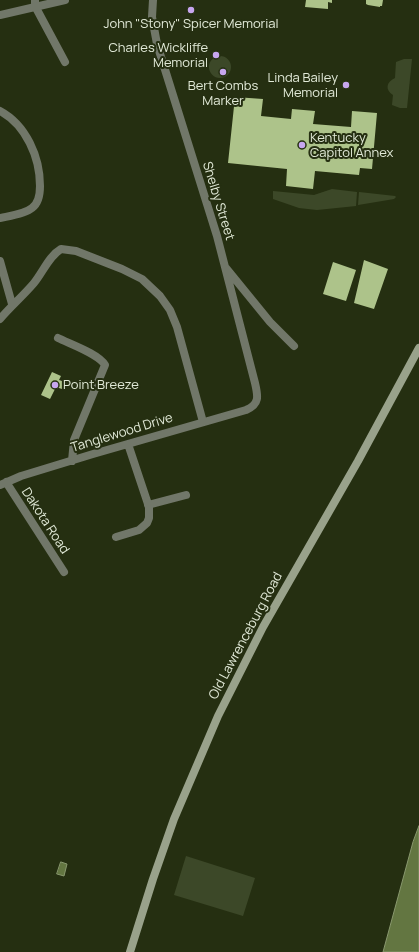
<!DOCTYPE html>
<style>
body{margin:0}
canvas{display:block;background:#252f11}
</style>
<canvas width="419" height="952"></canvas>
<script>
const c = document.querySelector('canvas').getContext('2d');
c.lineJoin = 'round';
function fill(path, color) { c.fillStyle = color; c.fill(path, 'evenodd'); }
function strokePath(path, color, width, dash) { c.strokeStyle = color; c.lineWidth = width; c.lineCap = dash ? 'butt' : 'round'; c.setLineDash(dash || []); c.stroke(path); }
function label(font, color, halo, rows, align = 'center') {
  c.font = font + ' Manrope,sans-serif'; c.lineWidth = 4; c.setLineDash([]); c.textBaseline = 'middle'; c.strokeStyle = halo; c.fillStyle = color; for (const [text, x, y, turn = 0] of rows) {
    c.save(); c.translate(x, y); c.rotate((+turn || 0) * Math.PI / 180); c.textAlign = isNaN(turn) ? turn : align; if (halo) c.strokeText(text, 0, 0); c.fillText(text, 0, 0); c.restore();
  }
}
fill(new Path2D(`
 M209 67a11 11 0 1 1 22 0a11 11 0 1 1-22 0Z
 M 404,59 L 412,59 L 407,108 L 400,108 L 392,105 L 393,95 C 385,90 386,82 395,78 L 396,62 Z
 M 332,189 L 357,192 L 356,206 L 317,210 L 299,208 L 273,199 L 273,191 L 314,195 Z
 M 359,192 L 395,196 L 396,197 L 394,199 L 358,205 Z
 M 186,856 L 255,878 L 243,916 L 174,895 Z`), '#3c4828');
const water = new Path2D(`
 M 419,826 L 419,952 L 383,952 L 413,842 Z
 M 61,862 L 67,864 L 64,876 L 57,874 Z`);
fill(water, '#637641');
strokePath(water, '#89986e', 1);
fill(new Path2D(`
 M 306,0 L 332,0 L 332,3 L 328,2 L 328,9 L 305,7 Z
 M 366,0 L 383,0 L 382,6 L 380,6 L 380,7 L 368,5 L 366,4 Z
 M 235,97 L 263,99 L 261,116 L 291,119 L 292,109 L 315,111 L 313,124 L 351,127 L 352,111 L 377,113 L 372,169 L 360,168 L 359,175 L 315,171 L 313,189 L 286,186 L 287,169 L 228,163 Z
 M 364,260 L 388,269 L 374,309 L 354,303 Z
 M 333,262 L 356,270 L 346,301 L 323,294 Z
 M 52,372 L 61,376 L 59,380 L 65,382 L 62,389 L 56,387 L 50,399 L 41,395 Z`), '#adc38a');
strokePath(new Path2D(`
 M 35,0 L 35,6 L 65,62
 M 0,111 C 26,125 40,157 40,186 C 40,194 39,203 32,208 C 25,214 9,216 0,218
 M 0,261 L 12,304
 M 226,268 L 270,322 L 294,346
 M 0,319 C 11,306 23,296 34,283 C 43,272 49,256 61,249 L 76,251 L 122,269 L 142,279 L 160,296 L 170,310 L 177,327 L 203,422
 M 58,338 C 70,344 99,354 105,365 L 74,440 L 72,461
 M 6,482 L 64,572
 M 0,485 L 21,476 L 93,454 L 246,410 C 260,404 258,396 255,383 L 217,236 L 157,44 L 152,17 L 153,0
 M 148,505 L 186,495
 M 116,537 L 139,530 L 147,523 L 149,518 L 149,507 L 128,444`), '#717769', 8);
strokePath(new Path2D(`
 M 0,15 L 65,0`), '#717769', 8);
strokePath(new Path2D(`
 M 130,952 L 153,879 L 174,819 L 218,716 L 263,627 L 358,461 L 419,348`), '#99a28b', 8);
for (const [x, y, r, color] of [
 [191,10,4,"#c7a6ef"],
 [216,55,4,"#c7a6ef"],
 [223,72,4,"#c7a6ef"],
 [346,85,4,"#c7a6ef"],
 [302,145,4,"#c7a6ef"],
 [55,385,4,"#c7a6ef"]
]) { const dot = new Path2D(); dot.arc(x, y, r, 0, 2 * Math.PI); c.fillStyle = color; c.fill(dot); strokePath(dot, '#252f11', 1.5); }
label('13px', '#e1e9d7', '#252f11', [
 ["John \"Stony\" Spicer Memorial",191,24],
 ["Charles Wickliffe",208,48,"right"],
 ["Memorial",208,63,"right"],
 ["Linda Bailey",338,78,"right"],
 ["Memorial",338,93,"right"],
 ["Bert Combs",223,86],
 ["Marker",223,101],
 ["Kentucky",310,138,"left"],
 ["Capitol Annex",310,153,"left"],
 ["Point Breeze",63,385,"left"]
]);
label('13px', '#e1e9d7', '#252f11', [
 ["Shelby Street",218,201,73],
 ["Tanglewood Drive",122,433,-17],
 ["Dakota Road",45,521,57],
 ["Old Lawrenceburg Road",246,636,-62]
]);
</script>
